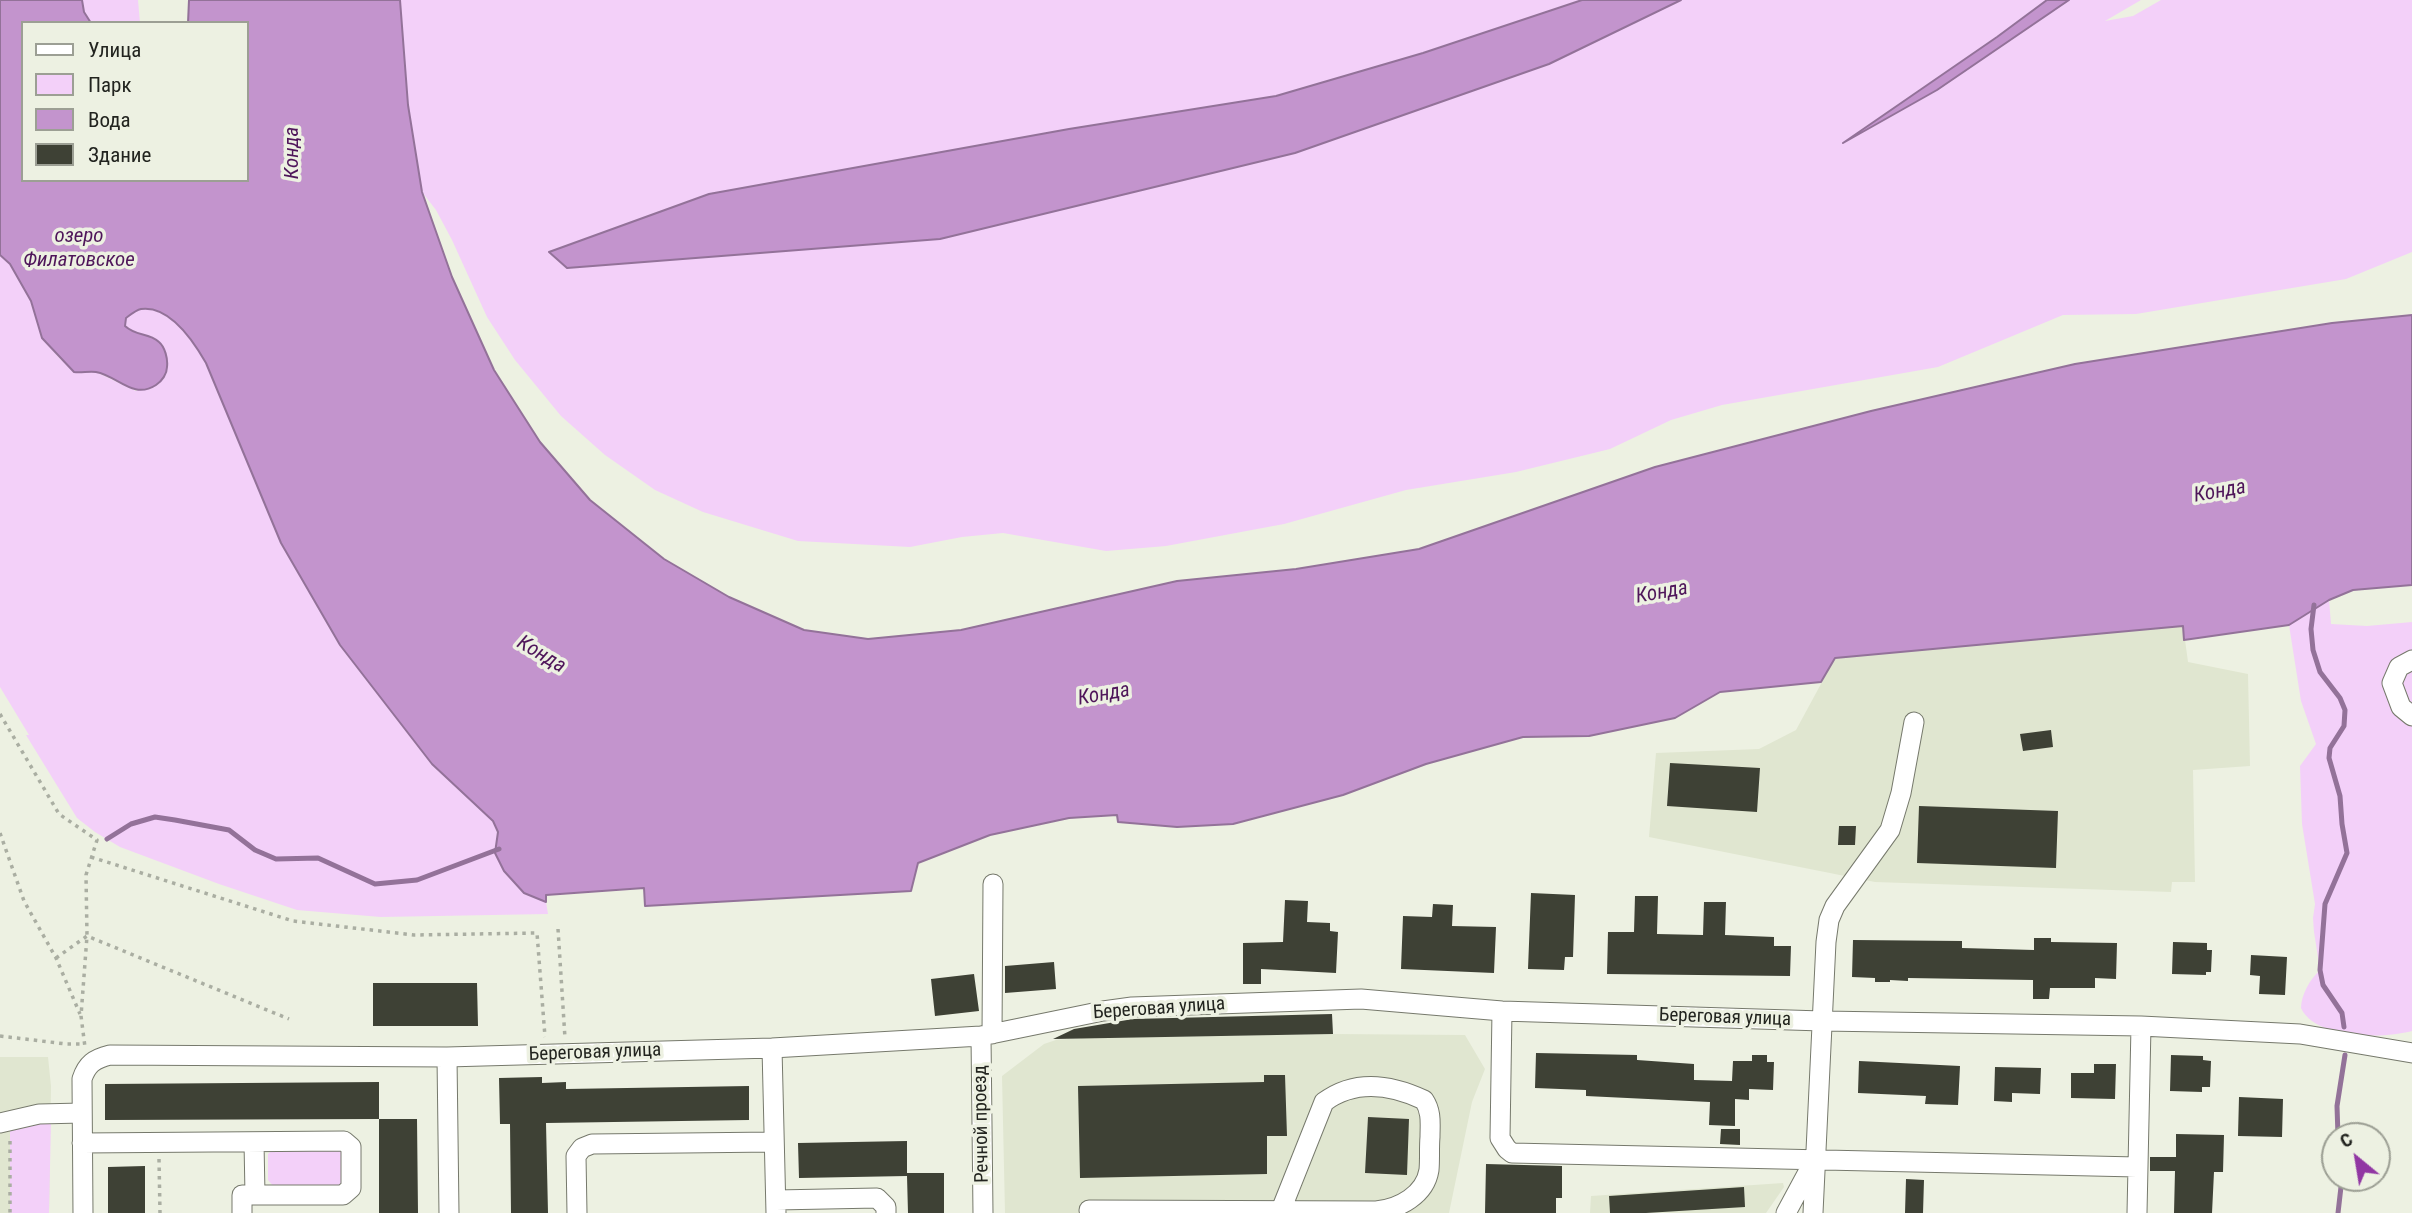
<!DOCTYPE html>
<meta charset="utf-8">
<style>
body{margin:0}
#map{position:relative;width:2412px;height:1213px;overflow:hidden;background:#edf1e2;font-family:"Roboto Condensed",sans-serif}
canvas{display:block}
.legend{position:absolute;left:21px;top:21px;width:228px;height:161px;box-sizing:border-box;background:#edf1e2;border:2px solid #9c9f94;margin:0;padding:9px 12px;list-style:none;font-size:21px;color:#22241f}
.legend li{display:flex;align-items:center;gap:14px;height:35px}
.legend b{width:35px;border:2px solid #9c9f94}
.north{position:absolute;left:2321px;top:1122px;width:70px;height:70px;box-sizing:border-box;background:#edf1e2;border:2px solid #9c9f94;border-radius:50%;rotate:330deg;font-size:19px;font-weight:700;line-height:28px;text-align:center;color:#22241f}
.north::after{content:'';display:block;margin:auto;width:24px;height:32px;background:#9137a3;clip-path:polygon(50% 0,100% 100%,50% 72%,0 100%)}
</style>
<div id="map">
<canvas width="2412" height="1213"></canvas>
<ul class="legend">
<li><b style="height:9px;background:#fff"></b>Улица</li>
<li><b style="height:19px;background:#f3d0f9"></b>Парк</li>
<li><b style="height:19px;background:#c394cd"></b>Вода</li>
<li><b style="height:19px;background:#3e4135"></b>Здание</li>
</ul>
<div class="north">С</div>
</div>
<script>
const c = document.querySelector('canvas').getContext('2d');
c.lineJoin = 'round';
function fill(path, color) { c.fillStyle = color; c.fill(path, 'evenodd'); }
function strokePath(path, color, width, dash) { c.strokeStyle = color; c.lineWidth = width; c.lineCap = dash ? 'butt' : 'round'; c.setLineDash(dash || []); c.stroke(path); }
function label(font, color, halo, rows, align = 'center') {
  c.font = font + ' "Roboto Condensed",sans-serif'; c.lineWidth = 7; c.setLineDash([]); c.textBaseline = 'middle'; c.strokeStyle = halo; c.fillStyle = color; for (const [text, x, y, turn = 0] of rows) {
    c.save(); c.translate(x, y); c.rotate((+turn || 0) * Math.PI / 180); c.textAlign = isNaN(turn) ? turn : align; if (halo) c.strokeText(text, 0, 0); c.fillText(text, 0, 0); c.restore();
  }
}
fill(new Path2D(`
 M 2183,625 L 2188,662 L 2248,674 L 2250,766 L 2193,770 L 2195,882 L 2172,882 L 2171,892 L 1875,882 L 1649,837 L 1656,753 L 1759,749 L 1796,730 L 1835,658 Z
 M 1333,1034 L 1465,1035 L 1485,1069 L 1472,1102 L 1449,1213 L 1005,1213 L 1002,1076 L 1044,1044 L 1056,1040 L 1081,1038 Z
 M 0,1057 L 48,1057 L 51,1086 L 49,1213 L 0,1213 Z
 M 1783,1183 L 1784,1187 L 1766,1213 L 1590,1213 L 1591,1196 Z`), '#e0e6d0');
fill(new Path2D(`
 M 82,0 L 138,0 L 140,23 L 91,23 L 84,12 Z
 M 400,0 L 1582,0 L 1423,53 L 772,250 L 940,239 L 1295,153 L 1549,64 L 1681,0 L 2047,0 L 1997,37 L 1937,90 L 2069,0 L 2141,0 L 2105,21 L 2133,16 L 2161,0 L 2412,0 L 2412,252 L 2346,279 L 2136,314 L 2063,315 L 1938,367 L 1722,405 L 1671,420 L 1610,449 L 1516,472 L 1406,490 L 1284,524 L 1166,546 L 1106,551 L 1003,533 L 962,537 L 910,547 L 798,541 L 703,512 L 655,490 L 605,455 L 561,416 L 515,360 L 487,317 L 452,240 L 436,210 L 422,192 L 408,105 Z
 M 0,255 L 10,264 L 31,301 L 42,338 L 61,360 L 83,373 L 94,371 L 136,391 L 167,371 C 168,347 157,335 132,333 L 125,326 L 126,318 C 130,315 136,310 140,309 C 170,305 194,342 206,363 L 281,543 L 340,645 L 432,764 L 493,821 L 498,832 L 495,853 L 524,893 L 546,902 L 548,914 L 381,917 L 297,910 L 219,884 L 120,847 L 95,832 L 77,818 L 26,735 L 29,735 L 0,687 Z
 M 2329,600 L 2331,624 L 2367,626 L 2412,622 L 2412,1031 C 2383,1039 2315,1039 2301,1008 C 2301,995 2310,979 2320,970 L 2314,932 L 2313,918 L 2315,904 L 2302,824 L 2300,766 L 2316,744 L 2301,701 L 2289,625 Z
 M 51,1121 L 49,1213 L 10,1213 L 10,1130 Z
 M 337,1147 L 343,1153 L 343,1180 L 338,1187 L 274,1187 L 268,1180 L 268,1154 L 275,1148 Z`), '#f3d0f9');
const water = new Path2D(`
 M 0,0 L 82,0 L 84,12 L 91,23 L 23,23 L 23,180 L 247,180 L 247,23 L 188,23 L 189,0 L 400,0 L 408,105 L 422,192 L 452,277 L 494,370 L 540,442 L 590,500 L 664,559 L 729,597 L 804,630 L 868,639 L 961,630 L 1177,581 L 1296,569 L 1419,549 L 1655,467 L 1871,411 L 2075,364 L 2332,323 L 2412,315 L 2412,585 L 2353,590 L 2329,600 L 2289,625 L 2184,640 L 2183,626 L 1835,658 L 1821,682 L 1720,692 L 1675,718 L 1589,736 L 1523,737 L 1426,764 L 1343,795 L 1233,824 L 1177,827 L 1118,822 L 1117,815 L 1069,818 L 990,835 L 918,863 L 911,891 L 645,906 L 644,888 L 546,895 L 546,902 L 524,893 L 504,871 L 495,853 L 498,832 L 493,821 L 432,764 L 340,645 L 281,543 L 206,363 C 194,342 170,305 141,309 C 136,310 130,315 126,318 L 125,326 C 137,337 148,332 159,342 C 165,347 168,359 167,367 C 167,374 162,381 156,385 C 133,400 118,376 96,372 C 89,371 81,373 74,372 L 42,338 L 31,301 L 10,264 L 0,255 Z
 M 1582,0 L 1681,0 L 1549,64 L 1295,153 L 940,239 L 567,268 L 549,252 L 709,194 L 1069,129 L 1276,96 L 1423,53 Z
 M 2047,0 L 2069,0 L 1937,90 L 1843,143 L 1997,37 Z`);
fill(water, '#c394cd');
strokePath(water, '#937299', 2);
strokePath(new Path2D(`
 M 2314,605 L 2311,629 L 2313,650 L 2320,672 L 2340,698 L 2345,710 L 2344,726 L 2330,748 L 2329,758 L 2340,796 L 2342,824 L 2347,853 L 2325,904 L 2320,970 L 2323,985 L 2342,1013 L 2344,1027
 M 107,839 L 131,824 L 155,817 L 175,820 L 229,830 L 255,850 L 276,859 L 318,858 L 375,884 L 417,880 L 499,849
 M 2338,1136 L 2337,1106 L 2345,1055
 M 2338,1213 L 2342,1178`), '#937299', 5);
fill(new Path2D(`
 M 2051,730 L 2053,747 L 2023,751 L 2020,734 Z
 M 1670,763 L 1760,768 L 1757,812 L 1667,806 Z
 M 1919,806 L 2058,811 L 2056,868 L 1917,863 Z
 M 1839,826 L 1856,826 L 1855,845 L 1838,845 Z
 M 1531,893 L 1575,895 L 1573,957 L 1565,957 L 1564,970 L 1528,969 Z
 M 1635,896 L 1658,896 L 1657,934 L 1703,935 L 1704,902 L 1726,902 L 1725,935 L 1774,937 L 1774,946 L 1791,946 L 1790,976 L 1607,974 L 1608,932 L 1634,932 Z
 M 1285,900 L 1308,901 L 1307,922 L 1330,923 L 1330,931 L 1338,932 L 1336,973 L 1261,969 L 1261,984 L 1243,984 L 1243,943 L 1283,942 Z
 M 1433,904 L 1453,905 L 1452,926 L 1496,927 L 1494,973 L 1401,969 L 1403,916 L 1432,917 Z
 M 2034,938 L 2051,938 L 2051,942 L 2117,943 L 2116,979 L 2095,978 L 2095,988 L 2050,988 L 2049,999 L 2033,999 L 2033,980 L 1908,978 L 1908,981 L 1890,980 L 1890,982 L 1875,982 L 1875,978 L 1852,977 L 1853,940 L 1962,941 L 1962,948 L 2034,950 Z
 M 2173,942 L 2207,943 L 2207,950 L 2212,950 L 2211,972 L 2206,972 L 2206,975 L 2172,974 Z
 M 2251,955 L 2287,957 L 2285,995 L 2259,994 L 2260,976 L 2250,975 Z
 M 1054,962 L 1056,989 L 1005,993 L 1005,966 Z
 M 974,974 L 979,1011 L 935,1016 L 931,979 Z
 M 373,983 L 477,983 L 478,1026 L 373,1026 Z
 M 1332,1014 L 1333,1034 L 1053,1039 L 1074,1029 L 1133,1019 Z
 M 1536,1053 L 1637,1055 L 1637,1060 L 1694,1064 L 1694,1080 L 1732,1081 L 1733,1061 L 1752,1061 L 1752,1055 L 1767,1055 L 1767,1062 L 1774,1062 L 1773,1090 L 1749,1089 L 1749,1100 L 1735,1099 L 1735,1126 L 1709,1125 L 1710,1102 L 1586,1096 L 1586,1090 L 1535,1088 Z
 M 2171,1055 L 2203,1056 L 2203,1060 L 2211,1061 L 2210,1087 L 2202,1087 L 2202,1092 L 2170,1091 Z
 M 1859,1061 L 1960,1066 L 1958,1105 L 1925,1104 L 1926,1096 L 1858,1093 Z
 M 2094,1064 L 2116,1064 L 2115,1099 L 2071,1098 L 2071,1073 L 2094,1073 Z
 M 1995,1067 L 2041,1068 L 2040,1094 L 2012,1093 L 2012,1102 L 1994,1101 Z
 M 1264,1075 L 1285,1075 L 1287,1136 L 1267,1136 L 1267,1174 L 1080,1178 L 1078,1086 L 1264,1082 Z
 M 542,1077 L 542,1083 L 566,1082 L 566,1089 L 749,1086 L 749,1120 L 546,1123 L 548,1213 L 511,1213 L 510,1124 L 500,1124 L 499,1078 Z
 M 379,1082 L 379,1119 L 105,1120 L 105,1084 Z
 M 2239,1097 L 2283,1099 L 2282,1137 L 2238,1136 Z
 M 1368,1117 L 1409,1119 L 1407,1175 L 1365,1173 Z
 M 379,1119 L 417,1119 L 418,1213 L 379,1213 Z
 M 1721,1129 L 1740,1129 L 1740,1145 L 1720,1144 Z
 M 2176,1134 L 2224,1135 L 2223,1172 L 2214,1172 L 2212,1213 L 2174,1213 L 2175,1171 L 2150,1171 L 2150,1157 L 2176,1157 Z
 M 907,1141 L 907,1173 L 944,1173 L 944,1213 L 908,1213 L 907,1176 L 799,1178 L 798,1143 Z
 M 1486,1164 L 1562,1166 L 1562,1198 L 1556,1198 L 1556,1213 L 1485,1213 Z
 M 145,1166 L 145,1213 L 108,1213 L 108,1167 Z
 M 1906,1179 L 1924,1180 L 1923,1213 L 1905,1213 Z
 M 1744,1187 L 1745,1207 L 1646,1213 L 1610,1213 L 1609,1196 Z`), '#3e4135');
const minor = new Path2D(`
 M 2412,660 L 2399,667 L 2392,683 L 2401,707 L 2412,716
 M 1502,1011 L 1500,1138 L 1507,1149 L 1512,1153 L 2137,1167
 M 992,1034 L 993,884
 M 981,1036 L 983,1213
 M 772,1048 L 776,1213
 M 447,1057 L 449,1213
 M 0,1123 L 39,1114 L 82,1113
 M 254,1142 L 255,1195
 M 82,1143 L 344,1141 L 351,1147 L 351,1188 L 343,1195 L 242,1195 L 242,1213
 M 776,1200 L 877,1198 L 886,1207 L 886,1213
 M 1089,1210 L 1376,1211 C 1399,1209 1425,1195 1429,1170 C 1430,1159 1429,1148 1430,1137 C 1430,1124 1432,1112 1424,1100 C 1390,1084 1355,1079 1324,1102 L 1281,1210 L 1281,1213
 M 83,1213 L 82,1079 C 87,1064 94,1059 110,1055 L 447,1057 L 772,1048 L 981,1036 L 1103,1011 L 1132,1007 L 1361,999 L 1502,1011 L 1822,1021 L 2141,1026 L 2300,1034 L 2412,1053
 M 577,1213 L 576,1156 L 582,1148 L 592,1144 L 774,1142
 M 1786,1213 L 1814,1161
 M 1813,1213 L 1826,942 L 1829,920 L 1835,906 L 1890,830 L 1901,793 L 1914,722
 M 2137,1213 L 2141,1026`);
strokePath(minor, '#76796c', 21);
strokePath(new Path2D(`
 M 0,714 L 59,814 L 97,840 L 86,875 L 87,936 L 81,1016 L 85,1047
 M 0,833 L 24,901 L 56,958 L 80,1014
 M 91,857 L 293,921 L 414,935 L 537,933 L 545,1037
 M 558,929 L 565,1038
 M 56,958 L 87,936 L 289,1019
 M 0,1036 L 66,1044 L 83,1044
 M 10,1141 L 10,1213
 M 159,1159 L 160,1213`), '#aaaea2', 3.5, [3.5, 5]);
strokePath(minor, '#fff', 19);
label('19px', '#22241f', '#edf1e2', [
 ["Береговая улица",1159,1009,-4],
 ["Береговая улица",1725,1018,2],
 ["Береговая улица",595,1053,-2],
 ["Речной проезд",982,1124,-91]
]);
label('italic 21px', '#4f165a', '#edf1e2', [
 ["Конда",293,153,-90],
 ["озеро",79,237],
 ["Филатовское",79,261],
 ["Конда",2220,492,-10],
 ["Конда",1662,593,-10],
 ["Конда",541,655,31],
 ["Конда",1104,695,-10]
]);
</script>
